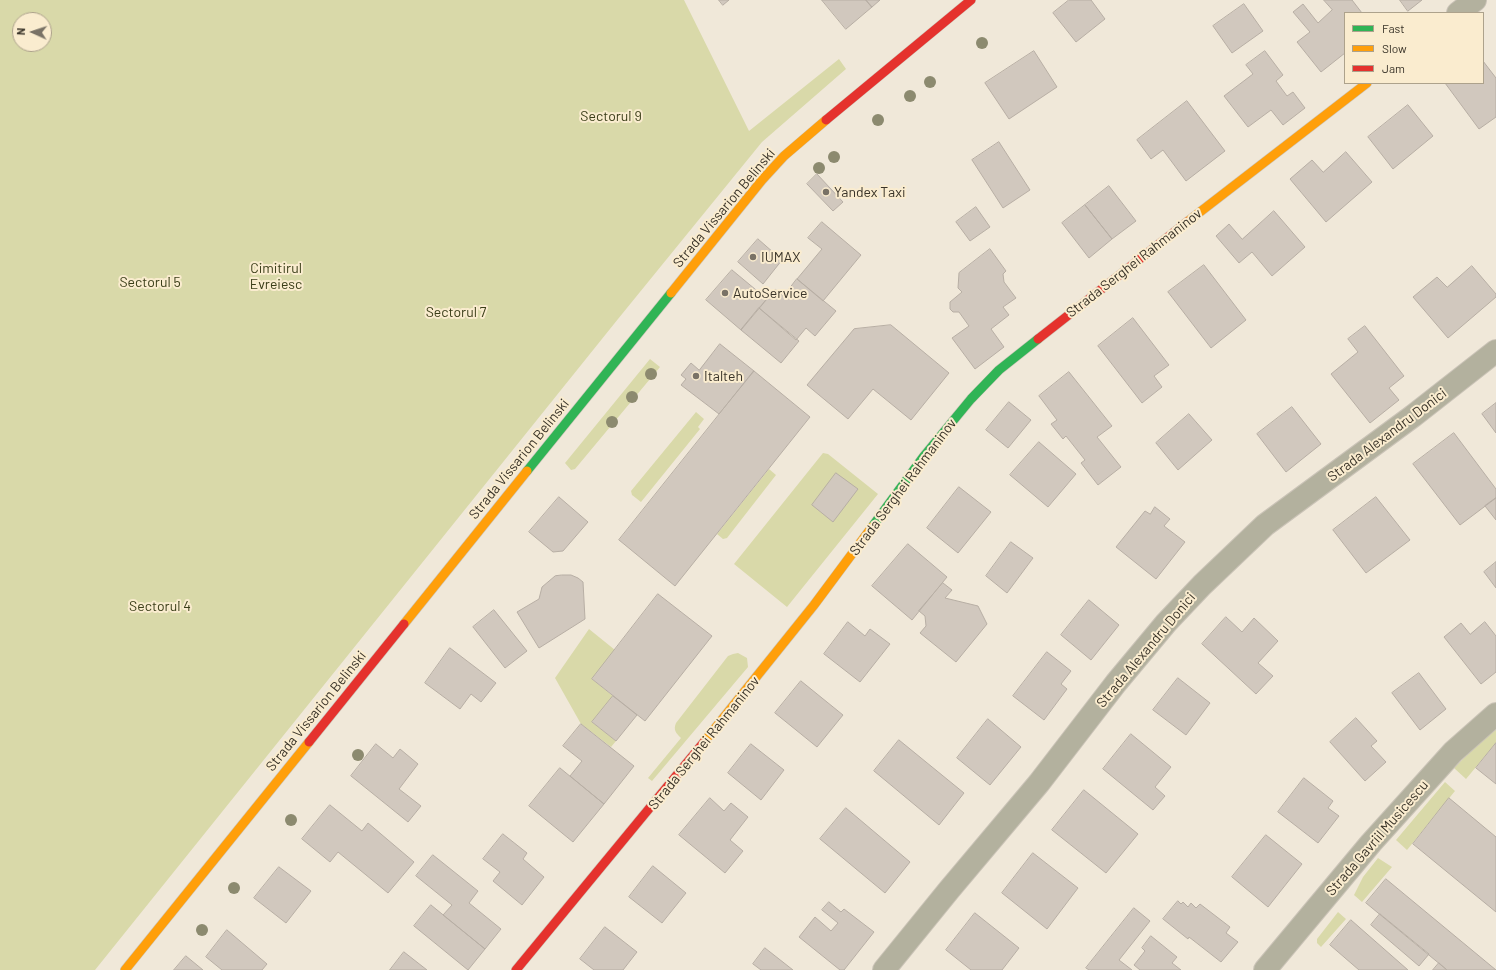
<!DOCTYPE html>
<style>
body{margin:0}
#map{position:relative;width:1496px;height:970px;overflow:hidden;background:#f0e8d9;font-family:Barlow,sans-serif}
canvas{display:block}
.legend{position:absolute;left:1344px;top:12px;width:140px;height:72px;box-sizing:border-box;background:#faeccf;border:1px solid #ada28c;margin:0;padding:5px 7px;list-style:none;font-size:12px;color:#393328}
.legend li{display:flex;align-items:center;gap:8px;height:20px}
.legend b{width:20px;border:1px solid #ada28c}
.north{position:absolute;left:12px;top:12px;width:40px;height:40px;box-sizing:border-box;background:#faeccf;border:1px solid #ada28c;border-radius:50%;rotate:273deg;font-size:11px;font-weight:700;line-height:16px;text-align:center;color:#393328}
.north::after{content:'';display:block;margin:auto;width:14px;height:18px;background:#797266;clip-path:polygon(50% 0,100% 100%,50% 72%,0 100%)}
</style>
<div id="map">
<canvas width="1496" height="970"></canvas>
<ul class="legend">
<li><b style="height:5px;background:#30b455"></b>Fast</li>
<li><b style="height:5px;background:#ff9f0a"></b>Slow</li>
<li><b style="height:5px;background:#e5322d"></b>Jam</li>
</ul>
<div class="north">N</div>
</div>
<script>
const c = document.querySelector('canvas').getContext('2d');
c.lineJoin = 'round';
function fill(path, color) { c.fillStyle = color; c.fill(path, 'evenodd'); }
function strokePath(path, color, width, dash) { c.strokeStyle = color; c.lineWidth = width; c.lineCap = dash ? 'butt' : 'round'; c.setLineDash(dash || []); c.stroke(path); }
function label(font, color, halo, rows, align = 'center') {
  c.font = font + ' Barlow,sans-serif'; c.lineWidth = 4; c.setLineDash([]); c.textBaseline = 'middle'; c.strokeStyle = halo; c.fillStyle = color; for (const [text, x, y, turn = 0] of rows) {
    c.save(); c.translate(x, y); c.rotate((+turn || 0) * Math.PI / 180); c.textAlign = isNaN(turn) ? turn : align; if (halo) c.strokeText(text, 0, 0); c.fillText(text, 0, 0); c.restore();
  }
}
fill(new Path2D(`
 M 0,0 L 684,0 L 749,131 L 839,59 L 846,69 L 762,142 L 618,319 L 95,970 L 0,970 ZM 20,20 L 44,20 L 44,44 L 20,44 Z
 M 650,359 L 660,367 L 575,469 L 571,470 L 565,463 Z
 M 696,412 L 704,419 L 698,427 L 700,429 L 641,502 L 632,495 L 631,491 Z
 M 823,453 L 828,454 L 878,494 L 787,607 L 734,564 Z
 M 769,469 L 776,475 L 727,538 L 723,539 L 717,534 Z
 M 589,629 L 615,650 L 592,679 L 613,696 L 592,722 L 616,741 L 611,747 L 581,724 L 555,678 Z
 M 738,653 L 747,658 L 748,667 L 652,781 L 648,778 L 681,738 C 676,733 673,730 676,723 L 728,656 L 733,654 Z
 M 1496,729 L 1496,743 L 1466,779 L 1454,768 L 1489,733 Z
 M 1445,782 L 1455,791 L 1407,850 L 1396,840 Z
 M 1378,858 L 1392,867 L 1362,902 L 1354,895 L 1363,877 Z
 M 1338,912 L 1346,919 L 1321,947 L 1317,943 L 1317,939 Z`), '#d9d9a9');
const building = new Path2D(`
 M 719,0 L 729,0 L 723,5 Z
 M 822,0 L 866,0 L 872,7 L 846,29 Z
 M 866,0 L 880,0 L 872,7 Z
 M 1069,0 L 1091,0 L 1105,19 L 1076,42 L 1053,13 Z
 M 1324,0 L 1352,0 L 1362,13 L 1345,13 L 1345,53 L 1321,72 L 1297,42 L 1310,32 L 1293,12 L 1303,4 L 1318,23 L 1332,10 Z
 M 1400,0 L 1422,0 L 1408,11 Z
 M 1244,4 L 1263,31 L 1232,53 L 1213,26 Z
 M 1034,51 L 1057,87 L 1009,119 L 985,83 Z
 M 1265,51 L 1283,75 L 1276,81 L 1287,96 L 1293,92 L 1305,108 L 1283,125 L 1271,110 L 1248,127 L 1224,96 L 1253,74 L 1246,65 Z
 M 1483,61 L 1496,78 L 1496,117 L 1479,129 L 1445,83 L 1483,83 Z
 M 1187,101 L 1225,151 L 1186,181 L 1163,150 L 1151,159 L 1137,140 Z
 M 1408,105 L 1433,136 L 1393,169 L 1368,137 Z
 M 999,142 L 1030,190 L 1003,208 L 972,160 Z
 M 1346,152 L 1372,182 L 1326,222 L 1290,179 L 1312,160 L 1323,172 Z
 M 817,174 L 843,202 L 833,211 L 807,184 Z
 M 1109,186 L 1136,221 L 1112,239 L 1085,205 Z
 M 1085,205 L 1112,239 L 1089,258 L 1062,223 Z
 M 976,207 L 990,227 L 970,241 L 956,222 Z
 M 1274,211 L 1305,247 L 1272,276 L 1252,252 L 1239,263 L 1216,236 L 1229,224 L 1242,239 Z
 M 822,222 L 861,255 L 823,301 L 797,279 L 822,249 L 808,238 Z
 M 758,239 L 782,260 L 763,284 L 738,262 Z
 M 990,249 L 1006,271 L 1003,274 L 1004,282 L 1016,298 L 1003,307 L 1009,315 L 991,329 L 1004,347 L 975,369 L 952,338 L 969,326 L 959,312 L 953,312 L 950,309 L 950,302 L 962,292 L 958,288 L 959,273 Z
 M 1204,265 L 1246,320 L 1211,348 L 1168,292 Z
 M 1472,266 L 1496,294 L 1496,297 L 1448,338 L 1413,297 L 1437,277 L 1447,287 Z
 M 732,270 L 767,299 L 741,330 L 706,300 Z
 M 797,279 L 836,311 L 815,336 L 806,328 L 796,340 L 759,308 L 775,289 L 783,296 Z
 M 759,308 L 799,341 L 781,363 L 741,330 Z
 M 1133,318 L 1169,365 L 1154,376 L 1162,387 L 1142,403 L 1098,346 Z
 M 891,325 L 949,373 L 911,420 L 873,389 L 848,419 L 807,385 L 854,329 Z
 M 1365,326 L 1404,376 L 1389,388 L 1399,400 L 1370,423 L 1331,374 L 1358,352 L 1348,339 Z
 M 720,344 L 754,371 L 719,414 L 681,385 L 686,379 L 681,375 L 691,363 L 699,370 Z
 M 754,371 L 810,417 L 675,586 L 619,540 Z
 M 1069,372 L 1112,426 L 1097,437 L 1121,467 L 1098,485 L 1081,463 L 1085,460 L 1066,436 L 1063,439 L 1051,424 L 1057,420 L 1039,396 Z
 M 1009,402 L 1031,420 L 1008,448 L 986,430 Z
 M 1496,403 L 1496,433 L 1482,414 Z
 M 1292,407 L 1321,444 L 1286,472 L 1257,434 Z
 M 1189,414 L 1212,440 L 1178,470 L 1156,443 Z
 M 1454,433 L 1496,489 L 1496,498 L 1460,525 L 1413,464 Z
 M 1039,442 L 1076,474 L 1048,507 L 1010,475 Z
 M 836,473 L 858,489 L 833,522 L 812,505 Z
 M 959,487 L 991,512 L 958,553 L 927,528 Z
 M 559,497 L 588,522 L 563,551 L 553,552 L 529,532 Z
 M 1376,497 L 1410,540 L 1366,573 L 1333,530 Z
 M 1496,498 L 1496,520 L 1485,506 Z
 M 1155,507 L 1170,519 L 1164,526 L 1185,542 L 1156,579 L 1116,547 L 1145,511 L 1150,514 Z
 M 1011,542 L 1033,558 L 1007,593 L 986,576 Z
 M 908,544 L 947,577 L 912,620 L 872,586 Z
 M 1496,562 L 1496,588 L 1484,572 Z
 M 562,575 L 571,575 L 578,578 L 583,582 L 585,619 L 539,648 L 517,612 L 539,599 L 542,587 L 555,576 Z
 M 943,583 L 952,590 L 945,598 L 978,606 L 987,624 L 956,662 L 920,633 L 926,626 L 925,616 L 919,611 Z
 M 658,594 L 712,636 L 645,721 L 592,679 Z
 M 1089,600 L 1119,625 L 1091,660 L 1061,635 Z
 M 494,610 L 527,651 L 505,668 L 473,627 Z
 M 1226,617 L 1242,632 L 1254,618 L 1278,641 L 1258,663 L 1273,676 L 1256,694 L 1202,644 Z
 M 848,622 L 865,636 L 870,629 L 890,644 L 860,682 L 824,654 Z
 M 1485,622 L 1496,636 L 1496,672 L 1481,684 L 1444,637 L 1461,623 L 1470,634 Z
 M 450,648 L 496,683 L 481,702 L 471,694 L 460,709 L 425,683 Z
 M 1047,652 L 1071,671 L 1061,684 L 1067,689 L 1044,720 L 1013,696 Z
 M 1419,673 L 1446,709 L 1420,730 L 1392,693 Z
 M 1178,678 L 1210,703 L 1186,735 L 1153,710 Z
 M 801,681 L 843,715 L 817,747 L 775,713 Z
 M 613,696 L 637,715 L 616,741 L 592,722 Z
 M 1356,718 L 1377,741 L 1371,746 L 1386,762 L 1365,781 L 1330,742 Z
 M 988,719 L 1021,747 L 990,785 L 957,758 Z
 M 581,724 L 634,766 L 604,804 L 570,776 L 582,761 L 563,746 Z
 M 1131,734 L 1171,767 L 1155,787 L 1165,796 L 1153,810 L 1103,769 Z
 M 899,740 L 964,793 L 939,825 L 874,771 Z
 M 1496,743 L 1496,784 L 1476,768 Z
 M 376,744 L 393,758 L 400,749 L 418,764 L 399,789 L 421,806 L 408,822 L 351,776 Z
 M 751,744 L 784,770 L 761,800 L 728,773 Z
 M 560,768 L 604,804 L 573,842 L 529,806 Z
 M 1304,778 L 1333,801 L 1328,808 L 1339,816 L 1318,843 L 1278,812 Z
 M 1084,790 L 1138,834 L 1106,873 L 1052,830 Z
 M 710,798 L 724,811 L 731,803 L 748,817 L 730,840 L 743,851 L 725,873 L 679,835 Z
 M 1449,798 L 1496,837 L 1496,912 L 1413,844 Z
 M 330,805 L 362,831 L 368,823 L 414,862 L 388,893 L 338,852 L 330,862 L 302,839 Z
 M 846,808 L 910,862 L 885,893 L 820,839 Z
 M 503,834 L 527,853 L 523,859 L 544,877 L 522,905 L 493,881 L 500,872 L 483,859 Z
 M 1266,835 L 1302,864 L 1268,907 L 1232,877 Z
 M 1033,853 L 1078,888 L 1047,929 L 1002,893 Z
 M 433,855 L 478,891 L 469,903 L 501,929 L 485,949 L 443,915 L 452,905 L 416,876 Z
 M 653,866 L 686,893 L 662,923 L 629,897 Z
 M 279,867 L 311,891 L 286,923 L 254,898 Z
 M 1386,879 L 1496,970 L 1447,970 L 1366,903 Z
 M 1178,901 L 1181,904 L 1183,902 L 1188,907 L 1191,903 L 1196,908 L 1200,904 L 1230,927 L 1226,933 L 1238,942 L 1221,962 L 1189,937 L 1188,939 L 1163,919 Z
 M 829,902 L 841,912 L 844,909 L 874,932 L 844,970 L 840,970 L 799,937 L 815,917 L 831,931 L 838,923 L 822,910 Z
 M 431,905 L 485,949 L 468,970 L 414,926 Z
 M 1134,908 L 1150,921 L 1119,960 L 1132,970 L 1089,970 L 1086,968 Z
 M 975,913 L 1019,948 L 1002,970 L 971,970 L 946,950 Z
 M 1380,914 L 1429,954 L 1419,966 L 1371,925 Z
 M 1351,920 L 1408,970 L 1359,970 L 1330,945 Z
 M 605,927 L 637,952 L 623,970 L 594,970 L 580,959 Z
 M 227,930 L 267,964 L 262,970 L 222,970 L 206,957 Z
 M 1151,936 L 1177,957 L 1172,963 L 1181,970 L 1140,970 L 1134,965 L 1145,951 L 1142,948 Z
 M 765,948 L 793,970 L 761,970 L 753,964 Z
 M 404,952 L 427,970 L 390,970 Z
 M 186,956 L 203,970 L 174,970 Z
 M 1439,963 L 1447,970 L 1433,970 Z`);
fill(building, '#d1c8be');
strokePath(building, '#b7aea4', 1);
const street = new Path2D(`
 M 1458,13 L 1475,0
 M 884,970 L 949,890 L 1039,783 L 1116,683 L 1166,623 L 1202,585 L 1265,525 L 1413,416 L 1496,351
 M 1265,970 L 1371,843 L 1453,752 L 1496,714`);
const fast = new Path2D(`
 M 527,471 L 671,293
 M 872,527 L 924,456 L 971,399 L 999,370 L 1038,339`);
const slow = new Path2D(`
 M 1187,222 L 1367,83
 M 671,293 L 762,180 L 784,156 L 826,120
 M 404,624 L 527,471
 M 704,742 L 814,605 L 872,527
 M 125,970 L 309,742`);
const jam = new Path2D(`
 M 826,120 L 971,0
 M 1038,339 L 1187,222
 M 309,742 L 404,624
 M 516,970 L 704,742`);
strokePath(street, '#cac3b7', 24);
strokePath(fast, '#cac3b7', 10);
strokePath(slow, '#cac3b7', 10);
strokePath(jam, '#cac3b7', 10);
strokePath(street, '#b3b19e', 22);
strokePath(fast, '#30b455', 9);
strokePath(slow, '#ff9f0a', 9);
strokePath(jam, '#e5322d', 9);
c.fillStyle = '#8c8a6f';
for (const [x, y] of [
 [982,43],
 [930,82],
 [910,96],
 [878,120],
 [834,157],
 [819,168],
 [651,374],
 [632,397],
 [612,422],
 [358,755],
 [291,820],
 [234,888],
 [202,930]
]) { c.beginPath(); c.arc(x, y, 6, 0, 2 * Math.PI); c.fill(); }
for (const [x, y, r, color] of [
 [826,192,4,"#797266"],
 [753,257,4,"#797266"],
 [725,293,4,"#797266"],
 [696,376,4,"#797266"]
]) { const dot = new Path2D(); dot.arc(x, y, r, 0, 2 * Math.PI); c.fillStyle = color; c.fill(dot); strokePath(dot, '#faeccf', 1.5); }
label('14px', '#3a3d18', '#faeccf', [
 ["Sectorul 9",611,116],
 ["Cimitirul",276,268],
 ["Evreiesc",276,284],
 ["Sectorul 5",150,282],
 ["Sectorul 7",456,312],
 ["Sectorul 4",160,606]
]);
label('14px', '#393328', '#faeccf', [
 ["Yandex Taxi",834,192],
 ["IUMAX",761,257],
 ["AutoService",733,293],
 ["Italteh",704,376]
], 'left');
label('14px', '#393328', '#faeccf', [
 ["Strada Vissarion Belinski",724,208,-50],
 ["Strada Serghei Rahmaninov",1134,263,-38],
 ["Strada Alexandru Donici",1387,435,-37],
 ["Strada Vissarion Belinski",519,459,-51],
 ["Strada Serghei Rahmaninov",903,487,-53],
 ["Strada Alexandru Donici",1146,650,-50],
 ["Strada Vissarion Belinski",316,711,-51],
 ["Strada Serghei Rahmaninov",704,743,-51],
 ["Strada Gavriil Musicescu",1377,838,-49]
]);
</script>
